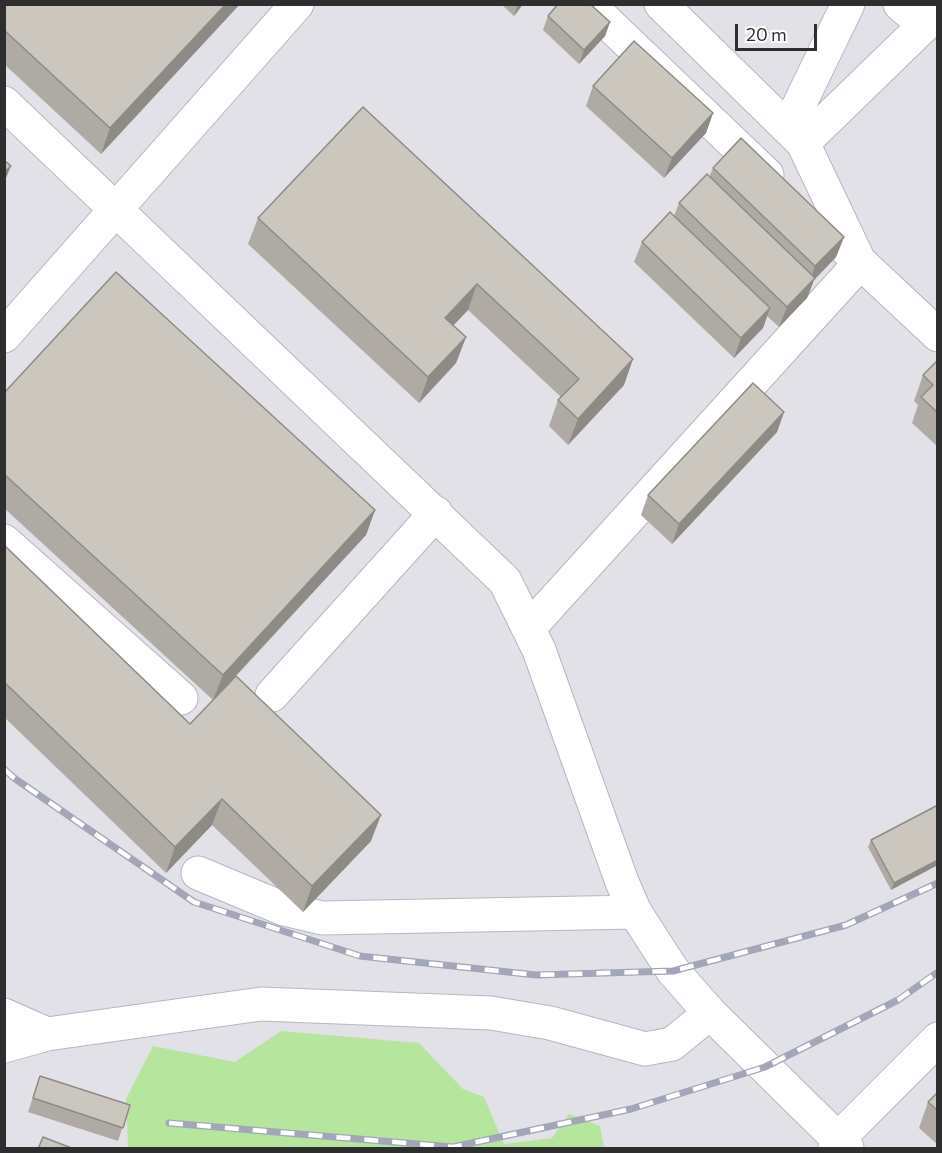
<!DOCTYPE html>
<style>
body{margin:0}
#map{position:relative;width:942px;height:1153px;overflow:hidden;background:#efe9e1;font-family:Commissioner,sans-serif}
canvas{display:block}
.frame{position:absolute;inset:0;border:6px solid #2e2e2e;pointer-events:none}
.scale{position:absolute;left:735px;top:24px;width:82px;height:27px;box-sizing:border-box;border:3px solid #2e2e2e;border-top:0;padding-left:8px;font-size:18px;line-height:21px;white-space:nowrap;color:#2e2e2e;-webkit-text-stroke:4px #fff;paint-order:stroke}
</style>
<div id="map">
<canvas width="942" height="1153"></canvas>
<div class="frame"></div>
<div class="scale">20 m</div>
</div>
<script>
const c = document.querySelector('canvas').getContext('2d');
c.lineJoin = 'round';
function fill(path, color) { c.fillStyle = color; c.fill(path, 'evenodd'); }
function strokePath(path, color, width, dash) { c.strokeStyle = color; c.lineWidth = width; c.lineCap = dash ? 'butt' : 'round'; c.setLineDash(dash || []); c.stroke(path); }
fill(new Path2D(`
 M 5,5 L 937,5 L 937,1148 L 5,1148 Z`), '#e3e1e8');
fill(new Path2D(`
 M 281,1031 L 419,1043 L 463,1089 L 484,1097 L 504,1144 L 552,1138 L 569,1114 L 600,1126 L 604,1148 L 128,1148 L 126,1099 L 153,1046 L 235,1062 Z`), '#b6e59e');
const minor = new Path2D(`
 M 588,4 L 767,175
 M 661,4 L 803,143
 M 900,4 L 924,25
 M 4,103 L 505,581 L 539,650 L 622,882 L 635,912 L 673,971 L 710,1013 L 847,1148
 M 788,128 L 848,4
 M 844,247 L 938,335
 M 4,336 L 297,4
 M 4,541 L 181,698
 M 529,628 L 860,263 L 803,143 L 938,12
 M 272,695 L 436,513
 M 198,873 L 284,909 L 322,918 L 635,912
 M 4,1015 L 47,1034
 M 4,1046 L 47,1034 L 261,1004 L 491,1013 L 550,1023 L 645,1049 L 672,1044 L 710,1013
 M 835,1148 L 838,1139 L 938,1039`);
strokePath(minor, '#b4b7c1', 35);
strokePath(minor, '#fff', 33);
const rail = new Path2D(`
 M 4,769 L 14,778 L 194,902 L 360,956 L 536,975 L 673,971 L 846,925 L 938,883
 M 169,1123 L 453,1147 L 631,1109 L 765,1067 L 898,1000 L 938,972`);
strokePath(rail, '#a3a6b8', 7);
strokePath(rail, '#fff', 4.5, [14]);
fill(new Path2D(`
 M 4,4 L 240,4 L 101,154 L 4,64 Z
 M 501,4 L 523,4 L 514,16 Z
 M 548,16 L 610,22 L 605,36 L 579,64 L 543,30 Z
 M 593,86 L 713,113 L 706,133 L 664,178 L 586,106 Z
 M 363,107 L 624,385 L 568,445 L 549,426 L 558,400 L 561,397 L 468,310 L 453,325 L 466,337 L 456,363 L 419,403 L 248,244 L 258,218 Z
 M 713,168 L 844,237 L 836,257 L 814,280 L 807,298 L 779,327 L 767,316 L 763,328 L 734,358 L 634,262 L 642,242 L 674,216 L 679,203 L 709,177 Z
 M 938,360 L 938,447 L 912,423 L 918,405 L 914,401 L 923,375 Z
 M 4,393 L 375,510 L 366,535 L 226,687 L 371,841 L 303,912 L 212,825 L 166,873 L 4,717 L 4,545 L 190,724 L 213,700 L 4,508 Z
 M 784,412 L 777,432 L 672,544 L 641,515 L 648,495 Z
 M 938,805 L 891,890 L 868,847 L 871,840 Z
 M 40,1076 L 130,1105 L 118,1141 L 28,1112 Z
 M 938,1092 L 938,1145 L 919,1128 L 928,1102 Z`), '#afaba4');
fill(new Path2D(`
 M 226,4 L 240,4 L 101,154 L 110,128 Z
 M 518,4 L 523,4 L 514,16 Z
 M 610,22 L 605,36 L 579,64 L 584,50 Z
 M 713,113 L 706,133 L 664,178 L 672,158 Z
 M 11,166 L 4,183 L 4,172 Z
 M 844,237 L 836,257 L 814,280 L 807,298 L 779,327 L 787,307 L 809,284 L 815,266 Z
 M 477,284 L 468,310 L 436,344 L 445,318 Z
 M 770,308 L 763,328 L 734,358 L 741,338 Z
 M 466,337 L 456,363 L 419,403 L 428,377 Z
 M 633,359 L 624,385 L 568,445 L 578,419 Z
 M 784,412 L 777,432 L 672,544 L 679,524 Z
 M 375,510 L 366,535 L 213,700 L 223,675 Z
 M 222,799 L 212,825 L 166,873 L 175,847 Z
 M 381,815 L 371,841 L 303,912 L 312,886 Z
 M 938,860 L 938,865 L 891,890 L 894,883 Z`), '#8e8b86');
const building = new Path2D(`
 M 4,4 L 226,4 L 110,128 L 4,30 Z
 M 558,4 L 590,4 L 610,22 L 584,50 L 548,16 Z
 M 634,41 L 713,113 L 672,158 L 593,86 Z
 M 363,107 L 633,359 L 578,419 L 558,400 L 579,379 L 477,284 L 445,318 L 466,337 L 428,377 L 258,218 Z
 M 741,138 L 844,237 L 815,266 L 713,168 Z
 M 4,160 L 11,166 L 4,172 Z
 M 707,174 L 815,278 L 787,307 L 679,203 Z
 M 670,212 L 770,308 L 741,338 L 642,242 Z
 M 116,272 L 375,510 L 223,675 L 4,474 L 4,393 Z
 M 938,360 L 938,413 L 921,397 L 933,385 L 923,375 Z
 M 753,383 L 784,412 L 679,524 L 648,495 Z
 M 4,545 L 190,724 L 236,676 L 381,815 L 312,886 L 222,799 L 175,847 L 4,682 Z
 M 938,805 L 938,860 L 894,883 L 871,840 Z
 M 40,1076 L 130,1105 L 123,1128 L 33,1098 Z
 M 938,1092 L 938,1111 L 928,1102 Z
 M 43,1137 L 74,1149 L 38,1149 Z`);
fill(building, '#cbc7bf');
strokePath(building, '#8e8b86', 1.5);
</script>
